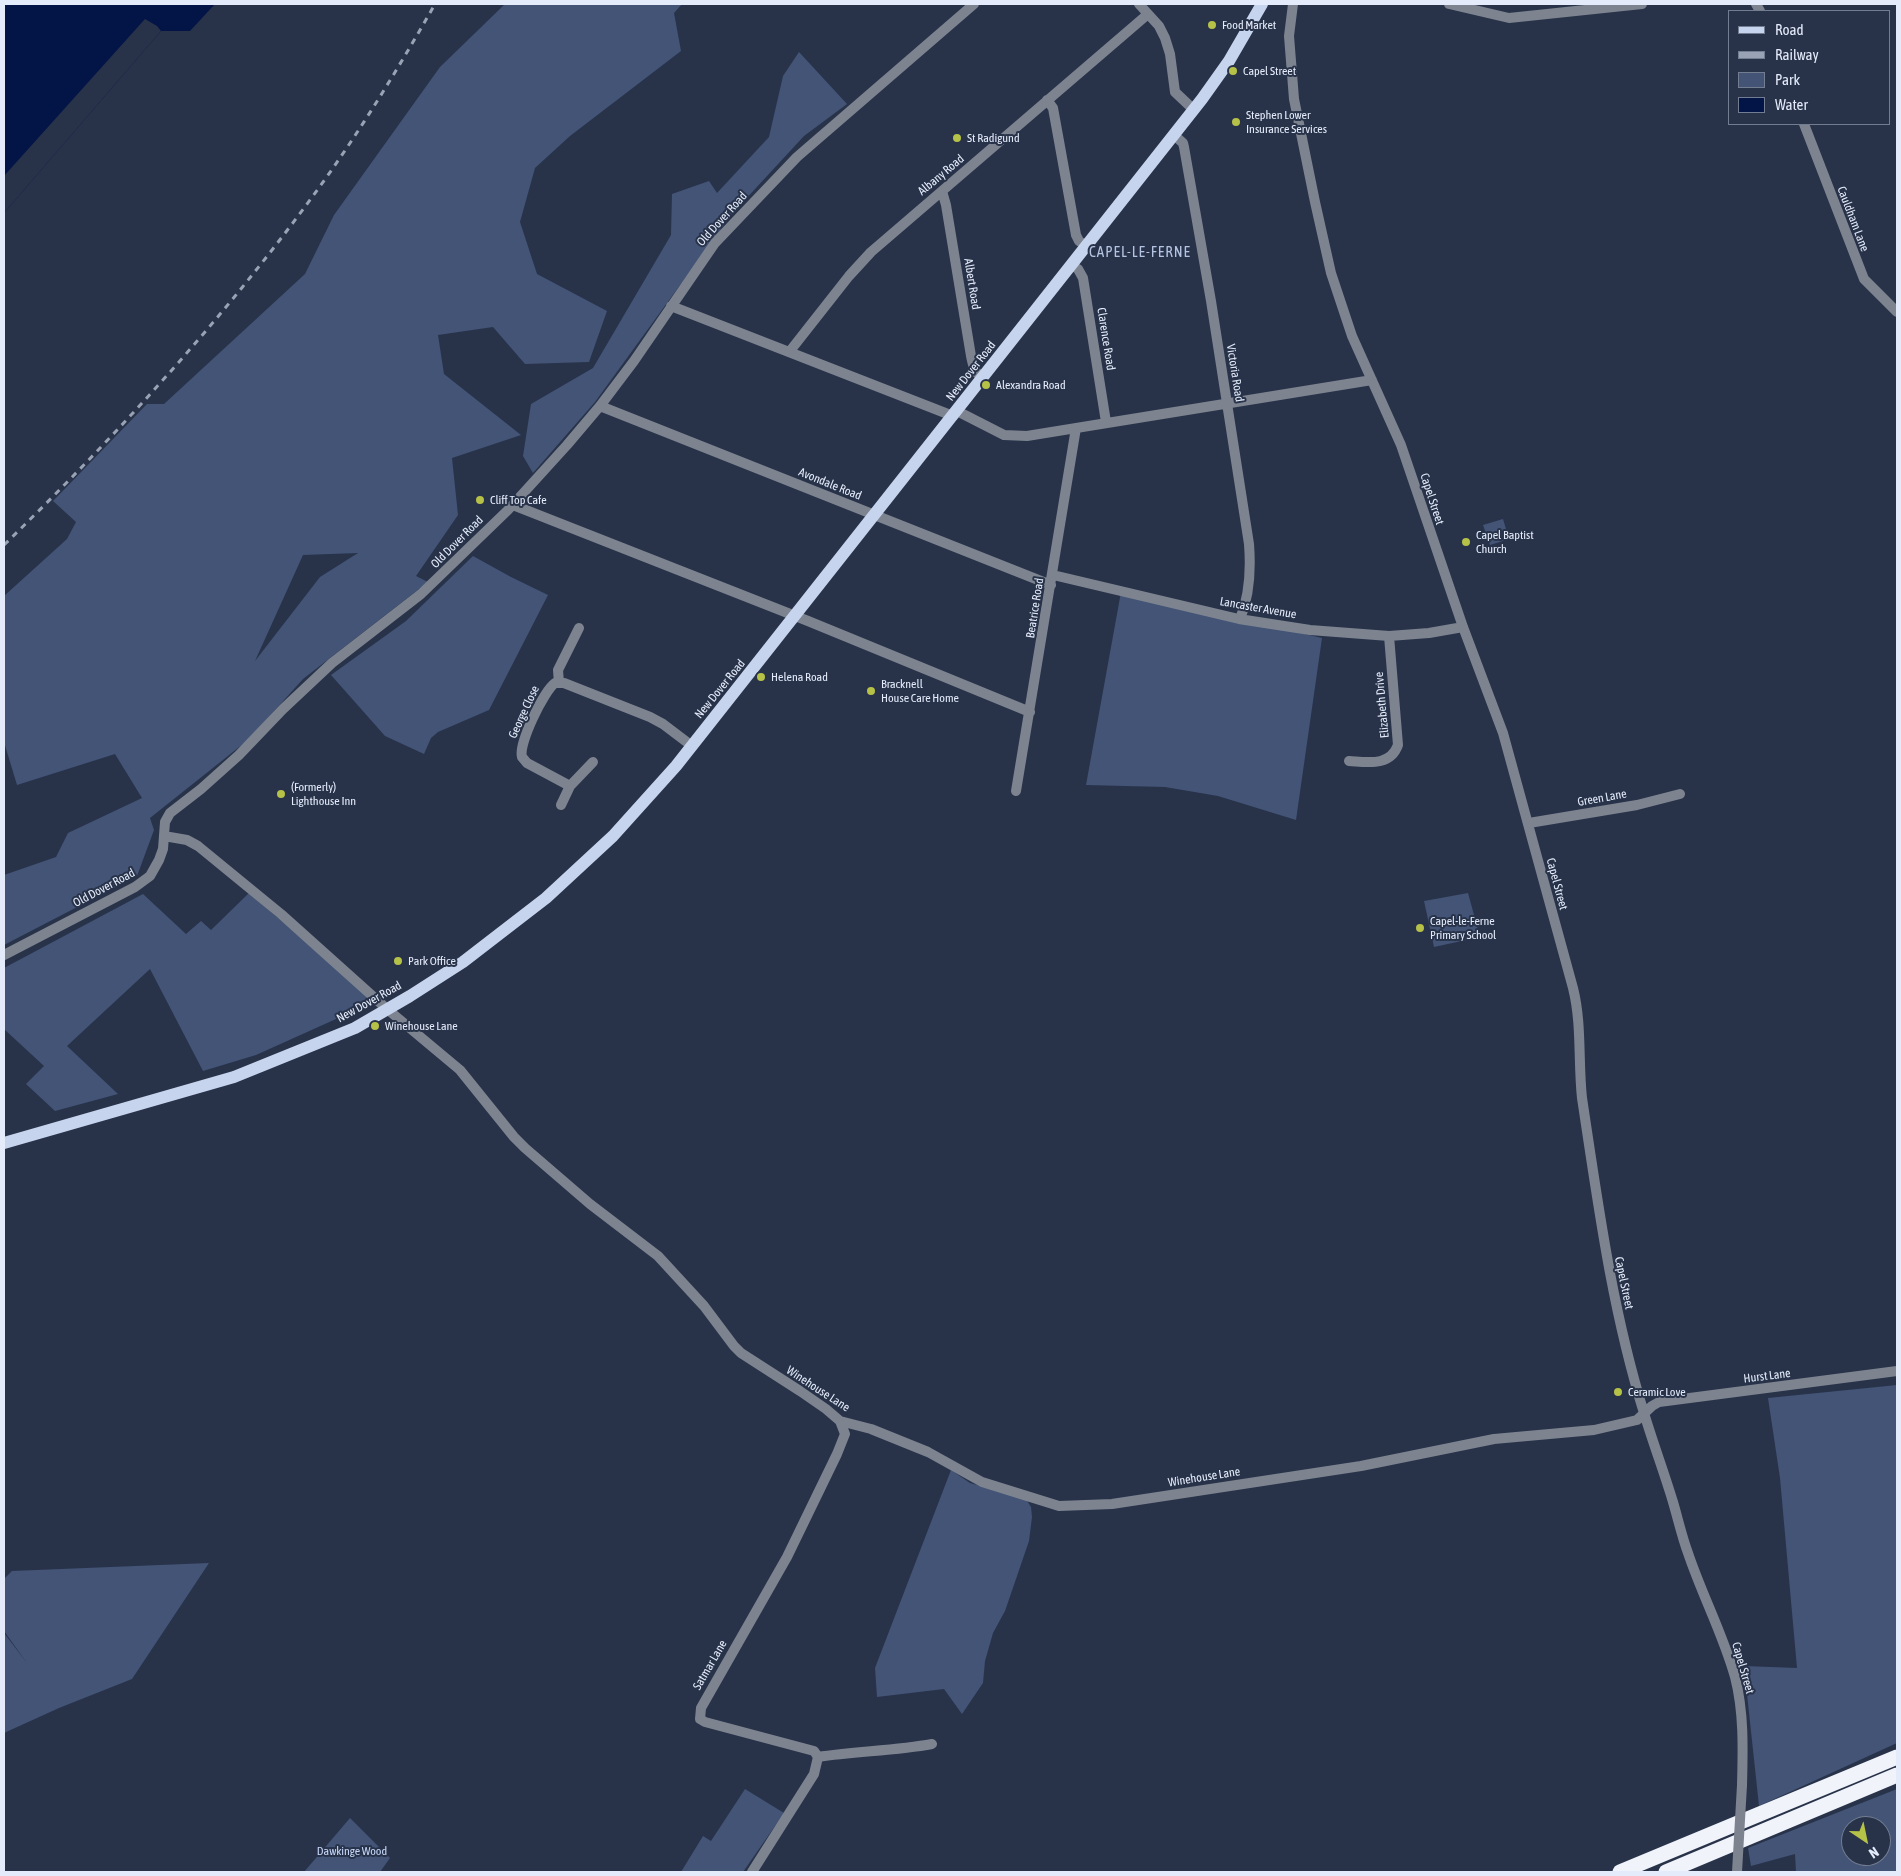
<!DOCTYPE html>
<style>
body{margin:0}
#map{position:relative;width:1901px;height:1876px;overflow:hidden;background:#28334a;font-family:"Asap Condensed",sans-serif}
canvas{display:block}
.frame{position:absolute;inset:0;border:5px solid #e4ecfb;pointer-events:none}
.legend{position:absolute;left:1728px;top:10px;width:162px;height:115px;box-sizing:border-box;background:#28334a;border:1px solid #737d91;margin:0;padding:6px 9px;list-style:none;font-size:15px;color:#e4ecfb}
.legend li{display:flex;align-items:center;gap:10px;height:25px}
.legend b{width:25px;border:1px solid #737d91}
.north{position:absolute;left:1841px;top:1816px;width:50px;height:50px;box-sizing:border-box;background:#28334a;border:1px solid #737d91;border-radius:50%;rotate:146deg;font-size:14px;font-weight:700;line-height:20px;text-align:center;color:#e4ecfb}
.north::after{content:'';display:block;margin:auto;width:18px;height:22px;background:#b6c148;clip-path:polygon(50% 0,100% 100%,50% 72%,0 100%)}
</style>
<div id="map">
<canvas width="1901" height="1876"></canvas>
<div class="frame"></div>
<ul class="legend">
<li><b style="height:6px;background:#c7d4ed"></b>Road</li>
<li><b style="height:6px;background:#9aa3b5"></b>Railway</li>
<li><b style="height:14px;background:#435477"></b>Park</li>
<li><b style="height:14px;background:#031447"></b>Water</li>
</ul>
<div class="north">N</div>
</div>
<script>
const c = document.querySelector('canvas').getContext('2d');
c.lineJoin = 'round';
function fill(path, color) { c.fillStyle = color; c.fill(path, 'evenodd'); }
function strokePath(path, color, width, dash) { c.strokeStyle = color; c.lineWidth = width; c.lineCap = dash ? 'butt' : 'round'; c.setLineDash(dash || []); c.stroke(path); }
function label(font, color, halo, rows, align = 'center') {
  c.font = font + ' "Asap Condensed",sans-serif'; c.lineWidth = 4; c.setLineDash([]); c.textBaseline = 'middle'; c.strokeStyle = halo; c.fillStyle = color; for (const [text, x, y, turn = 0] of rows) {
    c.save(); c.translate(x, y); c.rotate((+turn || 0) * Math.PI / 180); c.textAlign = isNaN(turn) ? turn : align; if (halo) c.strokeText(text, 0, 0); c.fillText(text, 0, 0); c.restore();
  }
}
fill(new Path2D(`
 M 505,4 L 682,4 L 674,13 L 681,51 L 570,136 L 535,168 L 520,222 L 537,274 L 607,311 L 589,362 L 525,364 L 493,327 L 438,335 L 444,374 L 521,435 L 452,458 L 458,515 L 416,576 L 428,582 L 303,679 L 248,740 L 150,818 L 154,830 L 137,876 L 4,945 L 4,875 L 56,857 L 68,833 L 142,798 L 115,754 L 17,785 L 4,742 L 4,596 L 67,539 L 76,522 L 53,501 L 147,404 L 164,404 L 305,274 L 334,215 L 440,67 ZM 358,553 L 320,577 L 255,661 L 303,555 Z
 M 799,52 L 847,104 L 804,136 L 731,215 L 595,402 L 533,473 L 523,456 L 531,404 L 593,368 L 671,235 L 672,194 L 709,181 L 717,193 L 769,137 L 783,76 Z
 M 1503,519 L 1509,539 L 1490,545 L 1483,525 Z
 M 473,556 L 511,577 L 548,595 L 489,710 L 438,732 L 431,738 L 424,754 L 385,736 L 331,675 L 406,621 Z
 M 1121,592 L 1322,638 L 1296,820 L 1218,796 L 1165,787 L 1086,785 Z
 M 249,893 L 368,996 L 356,1010 L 256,1055 L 203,1071 L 150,969 L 67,1046 L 118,1094 L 55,1111 L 26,1084 L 44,1066 L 4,1029 L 4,968 L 143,894 L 186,934 L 201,921 L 211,930 Z
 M 1468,893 L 1480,937 L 1434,947 L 1424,901 Z
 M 1897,1385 L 1897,1743 L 1759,1806 L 1744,1666 L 1797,1668 L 1780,1478 L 1768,1398 Z
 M 951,1470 L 970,1483 L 1026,1499 L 1031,1507 L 1032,1517 L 1029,1541 L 1005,1611 L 993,1633 L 985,1661 L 983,1683 L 962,1714 L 944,1689 L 877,1697 L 875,1668 Z
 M 209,1563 L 132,1679 L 59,1708 L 4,1733 L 4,1633 L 27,1663 L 4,1631 L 4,1579 L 12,1571 Z
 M 745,1789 L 784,1813 L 743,1872 L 681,1872 L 703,1836 L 711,1841 Z
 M 1897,1789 L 1897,1872 L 1796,1872 L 1795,1854 L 1751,1866 L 1748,1848 ZM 1851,1826 L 1881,1826 L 1881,1856 L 1851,1856 Z
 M 350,1818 L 390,1858 L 380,1872 L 304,1872 Z`), '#435477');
fill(new Path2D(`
 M 4,4 L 215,4 L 190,31 L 161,31 L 4,213 Z`), '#031447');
fill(new Path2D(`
 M 145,19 L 157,26 L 161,31 L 4,213 L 4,176 Z`), '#28334a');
strokePath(new Path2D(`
 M 1139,4 L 1159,26 L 1165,38 L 1170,54 L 1175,92 L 1194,110
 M 1293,4 L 1289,36 L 1294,99 L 1315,202 L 1331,273 L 1352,336 L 1401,445 L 1463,627 L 1503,733 L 1573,988 C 1582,1024 1578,1061 1582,1098 C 1598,1204 1612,1310 1644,1413 C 1653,1443 1664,1472 1673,1502 C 1678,1519 1682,1537 1688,1553 C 1702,1595 1723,1634 1735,1677 C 1744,1712 1743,1749 1742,1785
 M 1449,4 L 1509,18 L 1642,4
 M 1756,4 L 1760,11
 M 1047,100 L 1053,108 L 1076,235 L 1079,241 L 1086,246
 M 1804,124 L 1864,279 L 1897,312
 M 1174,135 L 1183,143 L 1184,147 L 1211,301 L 1249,544 C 1251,570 1250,595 1240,619
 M 942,191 L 946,205 L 971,356 C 973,365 974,373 982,377
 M 1071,265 L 1078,269 L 1083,278 L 1106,422
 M 671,306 L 953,416
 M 790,351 L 849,276 L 871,252 L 1148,14
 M 600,406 L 1051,585
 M 957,411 L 1004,435 L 1027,436 L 1372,380
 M 513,505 L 808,621 L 1030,712
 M 1053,575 L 1239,619 L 1310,630 L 1389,636 L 1429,633 L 1463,627
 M 559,683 L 558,670 L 579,628
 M 1349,761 C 1367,762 1390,767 1398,745 L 1389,636
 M 593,762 L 570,786 L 527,763 L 522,757 C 518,744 544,691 555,683 L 564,683 L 650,717 L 663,724 L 692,746
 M 1016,791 L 1076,428
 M 561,805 L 570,786
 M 1529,823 L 1637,805 L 1680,794
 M 164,836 L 187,840 L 198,846 L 281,914 L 387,1009 L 460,1070 L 514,1137 L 525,1148 L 590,1204 L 658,1256 L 704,1306 L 734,1346 L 741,1353 L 800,1391 L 826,1409 L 840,1421 L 871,1429 L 928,1452 L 982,1482 L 1059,1506 L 1112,1504 L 1361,1466 L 1494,1439 L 1594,1430 L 1637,1420 L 1652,1406 L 1659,1402 L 1897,1371
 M 4,955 L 135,887 L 150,876 L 159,860 L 163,849 L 165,822 L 170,813 L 201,789 L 239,755 L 283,709 L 332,663 L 421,594 L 508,510 L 567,445 L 600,406 L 634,361 L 715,243 L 797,157 L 974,4
 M 818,1757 C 856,1751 894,1751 932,1744
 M 752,1872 L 814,1774 L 818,1757 L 814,1751 L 705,1722 L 700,1719 L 701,1708 L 787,1557 L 837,1454 L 845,1434 L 840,1421`), '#7d8490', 10);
strokePath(new Path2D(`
 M 4,1143 L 234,1077 L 355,1028 L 410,996 L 463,962 L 546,898 L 613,836 L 676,766 L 1202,99 L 1229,61 L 1262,4`), '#c7d4ed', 12);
strokePath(new Path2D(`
 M 1620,1872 L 1897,1757
 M 1666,1872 L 1897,1775`), '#f0f3f9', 15);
strokePath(new Path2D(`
 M 4,545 C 117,435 225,317 318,189 C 361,130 399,67 435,4`), '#9aa3b5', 3, [6, 6]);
strokePath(new Path2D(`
 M 1737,1872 L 1742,1785`), '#7d8490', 10);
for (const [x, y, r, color] of [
 [1212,25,5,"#b6c148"],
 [1233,71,5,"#b6c148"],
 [1236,122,5,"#b6c148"],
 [957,138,5,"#b6c148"],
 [986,385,5,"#b6c148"],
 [480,500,5,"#b6c148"],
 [1466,542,5,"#b6c148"],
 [761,677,5,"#b6c148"],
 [871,691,5,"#b6c148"],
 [281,794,5,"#b6c148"],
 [1420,928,5,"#b6c148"],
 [398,961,5,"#b6c148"],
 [375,1026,5,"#b6c148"],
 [1618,1392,5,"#b6c148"]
]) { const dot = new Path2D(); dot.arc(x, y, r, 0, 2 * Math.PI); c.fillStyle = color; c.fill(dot); strokePath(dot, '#28334a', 2); }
label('12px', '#e4ecfb', '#28334a', [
 ["Food Market",1222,25],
 ["Capel Street",1243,71],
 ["Stephen Lower",1246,115],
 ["Insurance Services",1246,129],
 ["St Radigund",967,138],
 ["Alexandra Road",996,385],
 ["Cliff Top Cafe",490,500],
 ["Capel Baptist",1476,535],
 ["Church",1476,549],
 ["Helena Road",771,677],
 ["Bracknell",881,684],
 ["House Care Home",881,698],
 ["(Formerly)",291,787],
 ["Lighthouse Inn",291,801],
 ["Capel-le-Ferne",1430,921],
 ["Primary School",1430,935],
 ["Park Office",408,961],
 ["Winehouse Lane",385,1026],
 ["Ceramic Love",1628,1392]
], 'left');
label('12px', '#e4ecfb', '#28334a', [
 ["Albany Road",941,175,-40],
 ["Old Dover Road",722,219,-48],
 ["Cauldham Lane",1853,219,69],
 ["Albert Road",972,284,81],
 ["Clarence Road",1106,339,81],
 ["New Dover Road",971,371,-52],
 ["Victoria Road",1235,373,81],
 ["Avondale Road",830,484,22],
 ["Capel Street",1432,499,72],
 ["Old Dover Road",457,542,-45],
 ["Beatrice Road",1035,608,-81],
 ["Lancaster Avenue",1258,608,10],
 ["New Dover Road",720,689,-51],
 ["Elizabeth Drive",1382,705,-95],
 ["George Close",524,712,-65],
 ["Green Lane",1602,798,-10],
 ["Capel Street",1557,884,75],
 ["Old Dover Road",104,888,-28],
 ["New Dover Road",369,1002,-29],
 ["Capel Street",1624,1283,78],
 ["Hurst Lane",1767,1376,-7],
 ["Winehouse Lane",818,1389,33],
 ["Winehouse Lane",1204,1477,-9],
 ["Satmar Lane",710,1665,-60],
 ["Capel Street",1743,1668,74]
]);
label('12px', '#c7d8fa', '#28334a', [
 ["Dawkinge Wood",352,1851]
]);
c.letterSpacing = '1px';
label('15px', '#b5c4e1', '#28334a', [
 ["CAPEL-LE-FERNE",1140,252]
]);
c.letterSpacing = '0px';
</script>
